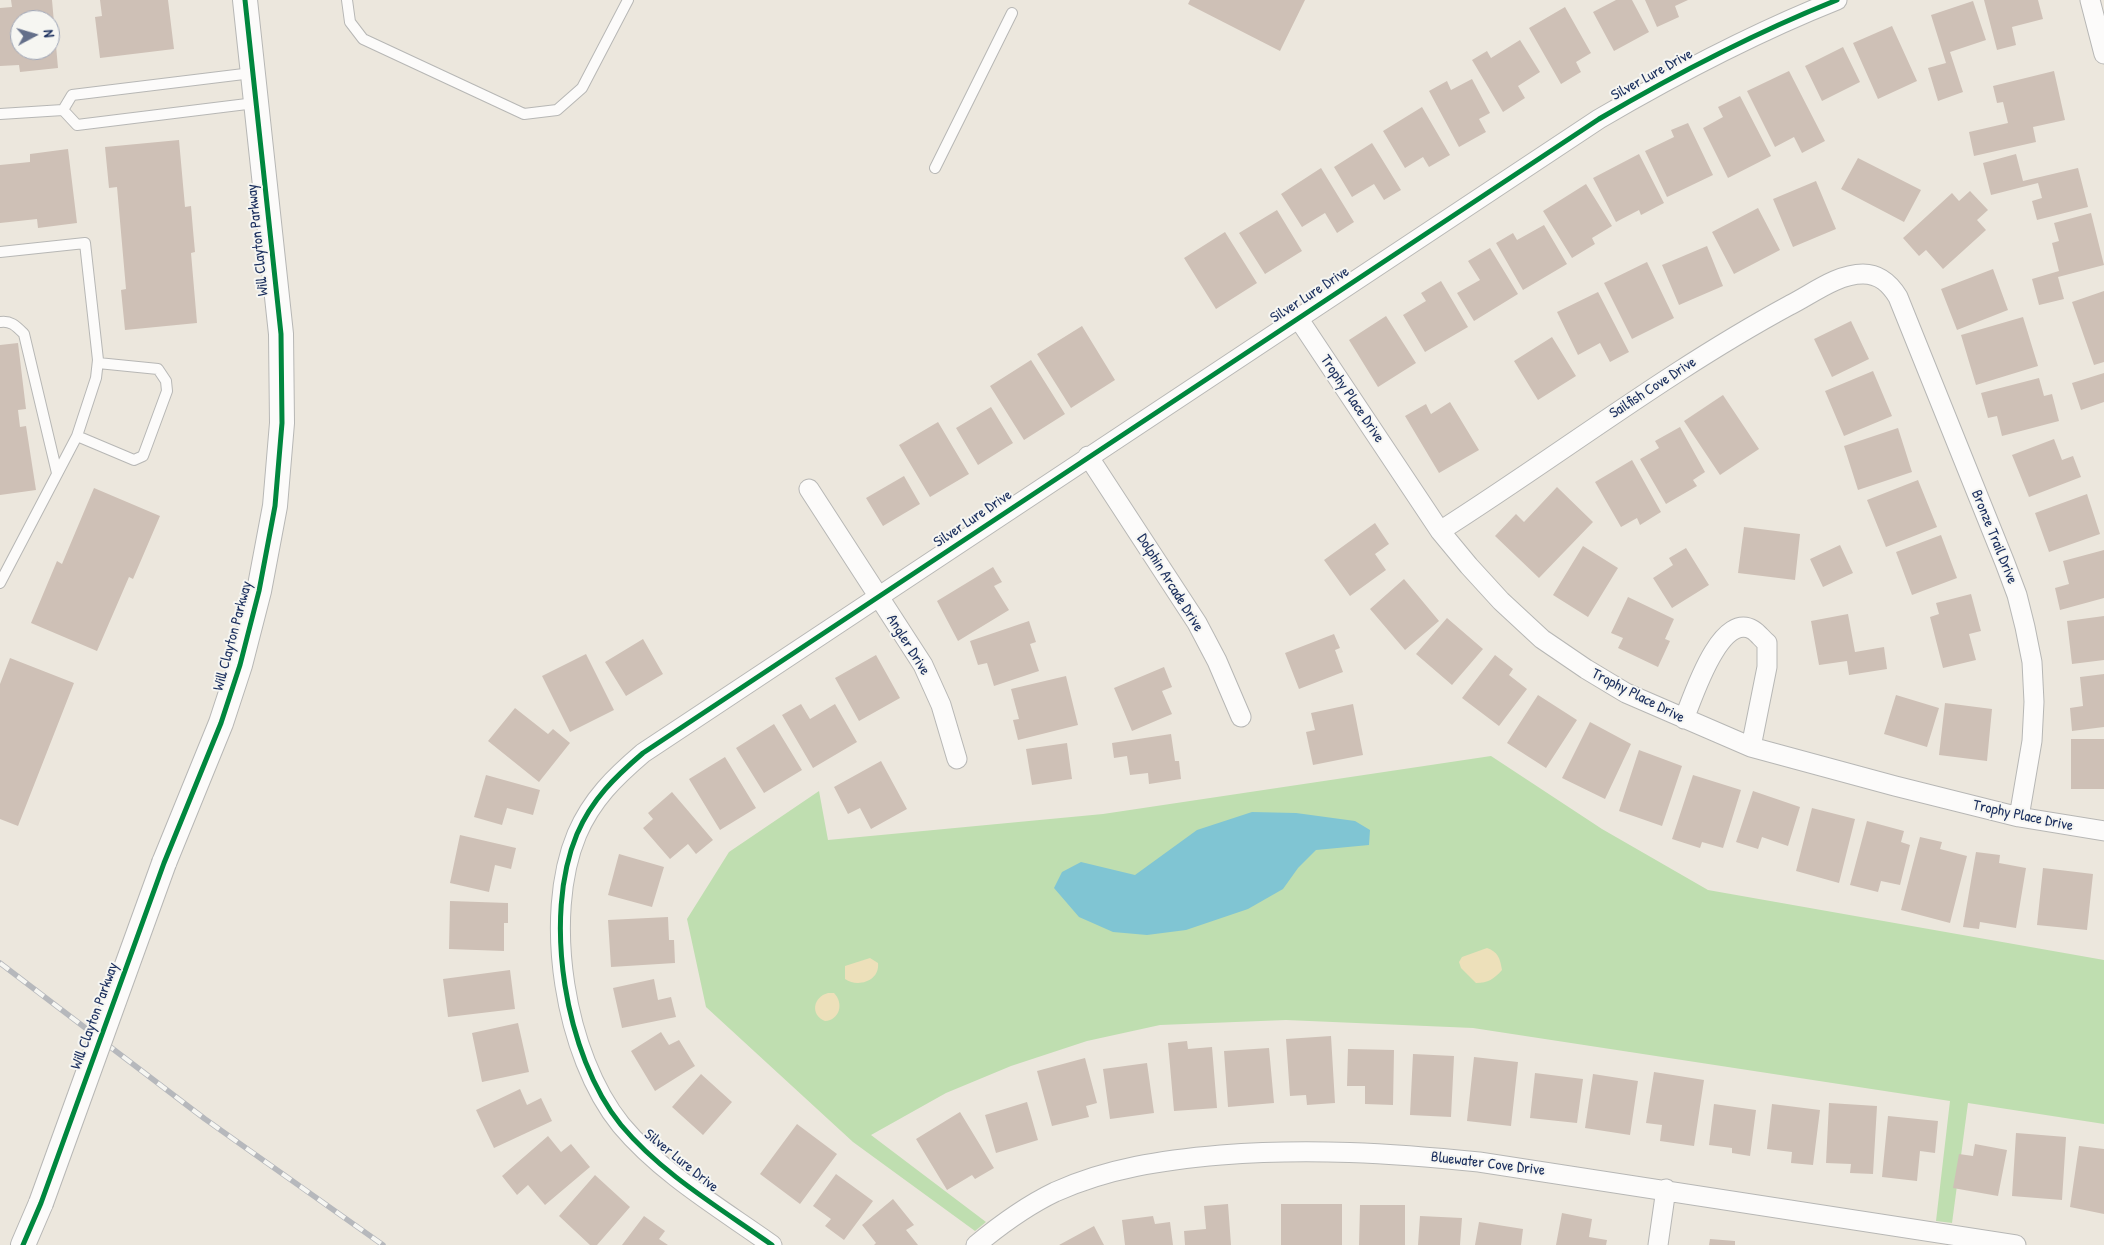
<!DOCTYPE html>
<style>
body{margin:0}
#map{position:relative;width:2104px;height:1245px;overflow:hidden;background:#ece7dd;font-family:"Patrick Hand",sans-serif}
canvas{display:block}
.north{position:absolute;left:10px;top:10px;width:50px;height:50px;box-sizing:border-box;background:#f6f6f2;border:1px solid #9ea6b7;border-radius:50%;rotate:84deg;font-size:14px;font-weight:700;line-height:20px;text-align:center;color:#1b2f5e}
.north::after{content:'';display:block;margin:auto;width:18px;height:22px;background:#646f8a;clip-path:polygon(50% 0,100% 100%,50% 72%,0 100%)}
</style>
<div id="map">
<canvas width="2104" height="1245"></canvas>
<div class="north">N</div>
</div>
<script>
const c = document.querySelector('canvas').getContext('2d');
c.lineJoin = 'round';
function fill(path, color) { c.fillStyle = color; c.fill(path, 'evenodd'); }
function strokePath(path, color, width, dash) { c.strokeStyle = color; c.lineWidth = width; c.lineCap = dash ? 'butt' : 'round'; c.setLineDash(dash || []); c.stroke(path); }
function label(font, color, halo, rows, align = 'center') {
  c.font = font + ' "Patrick Hand",sans-serif'; c.lineWidth = 4; c.setLineDash([]); c.textBaseline = 'middle'; c.strokeStyle = halo; c.fillStyle = color; for (const [text, x, y, turn = 0] of rows) {
    c.save(); c.translate(x, y); c.rotate((+turn || 0) * Math.PI / 180); c.textAlign = isNaN(turn) ? turn : align; if (halo) c.strokeText(text, 0, 0); c.fillText(text, 0, 0); c.restore();
  }
}
fill(new Path2D(`
 M 1491,756 L 1602,829 L 1708,890 L 2104,960 L 2104,1124 L 1968,1103 L 1952,1223 L 1936,1221 L 1950,1101 L 1473,1028 L 1286,1020 L 1160,1025 L 1087,1041 L 1011,1066 L 946,1093 L 871,1135 L 986,1222 L 975,1231 L 853,1142 L 706,1007 L 687,919 L 729,852 L 819,791 L 828,840 L 1103,814 Z`), '#bfdeb0');
fill(new Path2D(`
 M 1487,948 C 1498,952 1500,958 1502,970 C 1494,979 1488,983 1476,983 L 1461,968 L 1459,962 L 1462,957 Z
 M 870,958 L 878,963 C 880,981 858,988 845,979 L 845,966 Z
 M 828,993 L 834,993 C 844,1003 840,1020 825,1021 C 810,1015 813,997 828,993 Z`), '#ede0ba');
fill(new Path2D(`
 M 1252,812 L 1296,813 L 1355,821 L 1370,830 L 1369,845 L 1316,850 L 1298,868 L 1283,889 L 1248,909 L 1186,930 L 1147,935 L 1113,932 L 1079,917 L 1054,888 L 1062,872 L 1081,862 L 1135,875 L 1197,830 Z`), '#80c5d3');
fill(new Path2D(`
 M 11,0 L 52,0 L 58,68 L 20,72 L 19,65 L 0,66 L 0,8 L 12,7 ZM 20,20 L 50,20 L 50,50 L 20,50 Z
 M 100,0 L 168,0 L 174,49 L 100,58 L 95,17 L 102,16 Z
 M 1190,0 L 1305,0 L 1280,51 L 1188,4 Z
 M 1616,0 L 1632,0 L 1649,32 L 1614,51 L 1593,12 Z
 M 1645,0 L 1688,0 L 1675,6 L 1679,17 L 1657,27 Z
 M 1984,0 L 2038,0 L 2043,19 L 2012,27 L 2016,45 L 1997,50 Z
 M 1973,1 L 1986,40 L 1950,52 L 1963,92 L 1938,101 L 1928,68 L 1946,63 L 1931,15 Z
 M 1565,7 L 1591,53 L 1576,62 L 1581,72 L 1561,84 L 1529,28 Z
 M 1892,26 L 1917,81 L 1878,99 L 1853,43 Z
 M 1520,40 L 1540,72 L 1518,86 L 1525,98 L 1503,112 L 1472,60 L 1487,51 L 1491,58 Z
 M 1843,47 L 1860,82 L 1822,101 L 1805,66 Z
 M 1789,71 L 1825,141 L 1802,153 L 1794,137 L 1775,147 L 1747,91 Z
 M 2054,71 L 2065,120 L 2033,127 L 2036,142 L 1974,156 L 1969,132 L 2008,123 L 2003,102 L 1997,103 L 1993,86 Z
 M 1472,79 L 1490,113 L 1479,119 L 1486,132 L 1459,147 L 1429,91 L 1447,81 L 1451,90 Z
 M 1740,96 L 1771,156 L 1728,178 L 1703,128 L 1723,117 L 1718,107 Z
 M 1422,107 L 1450,155 L 1429,167 L 1423,157 L 1405,168 L 1383,131 Z
 M 1688,123 L 1713,175 L 1667,197 L 1645,151 L 1674,137 L 1671,130 Z
 M 179,140 L 185,207 L 191,206 L 193,230 L 195,252 L 191,253 L 197,323 L 125,330 L 121,290 L 126,289 L 117,187 L 109,188 L 105,147 Z
 M 1372,143 L 1401,190 L 1384,200 L 1374,184 L 1352,197 L 1334,167 Z
 M 68,149 L 77,223 L 38,228 L 37,219 L 0,223 L 0,165 L 30,162 L 30,154 Z
 M 1639,154 L 1664,203 L 1641,215 L 1639,210 L 1616,222 L 1593,178 Z
 M 2016,154 L 2023,181 L 2078,168 L 2088,207 L 2037,220 L 2032,201 L 2042,198 L 2038,183 L 1991,195 L 1983,163 Z
 M 1858,158 L 1921,190 L 1904,222 L 1841,189 Z
 M 1321,168 L 1354,222 L 1337,233 L 1325,213 L 1302,227 L 1281,194 Z
 M 1816,181 L 1836,229 L 1793,247 L 1773,199 Z
 M 1586,184 L 1612,226 L 1592,238 L 1595,244 L 1572,258 L 1543,211 Z
 M 1970,191 L 1988,210 L 1977,220 L 1986,230 L 1943,269 L 1926,250 L 1919,256 L 1903,238 L 1952,193 L 1959,201 Z
 M 1758,208 L 1780,250 L 1734,274 L 1712,232 Z
 M 1277,210 L 1302,251 L 1265,274 L 1239,233 Z
 M 2091,213 L 2104,265 L 2058,277 L 2064,299 L 2039,305 L 2032,279 L 2059,271 L 2052,243 L 2059,241 L 2054,223 Z
 M 1544,225 L 1567,264 L 1523,290 L 1496,243 L 1513,233 L 1517,240 Z
 M 1225,232 L 1257,283 L 1216,309 L 1184,258 Z
 M 1707,246 L 1723,286 L 1679,305 L 1662,265 Z
 M 1490,248 L 1518,294 L 1474,321 L 1457,293 L 1480,280 L 1468,261 Z
 M 1647,262 L 1674,318 L 1632,339 L 1604,283 Z
 M 1993,269 L 2008,310 L 1957,330 L 1941,289 Z
 M 1441,281 L 1468,327 L 1425,352 L 1403,315 L 1426,301 L 1421,293 Z
 M 2104,291 L 2104,362 L 2094,365 L 2072,302 Z
 M 1598,292 L 1629,352 L 1610,362 L 1600,343 L 1578,355 L 1557,312 Z
 M 1386,316 L 1416,363 L 1378,387 L 1349,340 Z
 M 2023,317 L 2038,366 L 1976,385 L 1961,335 Z
 M 1851,321 L 1869,359 L 1832,377 L 1814,339 Z
 M 1082,326 L 1115,380 L 1071,408 L 1037,354 Z
 M 1552,337 L 1576,376 L 1538,400 L 1514,361 Z
 M 18,343 L 26,409 L 18,410 L 20,427 L 26,426 L 36,490 L 0,495 L 0,345 Z
 M 1031,360 L 1065,414 L 1024,440 L 990,386 Z
 M 1873,371 L 1892,416 L 1844,436 L 1825,391 Z
 M 2104,373 L 2104,402 L 2081,410 L 2072,383 Z
 M 2039,378 L 2044,396 L 2052,394 L 2059,421 L 2002,436 L 1997,416 L 1988,418 L 1981,393 Z
 M 1723,395 L 1759,449 L 1720,475 L 1684,421 Z
 M 1450,402 L 1479,450 L 1439,473 L 1405,416 L 1426,404 L 1431,414 Z
 M 991,407 L 1013,443 L 978,465 L 956,428 Z
 M 938,422 L 969,474 L 930,497 L 899,445 Z
 M 1680,427 L 1705,472 L 1693,480 L 1697,486 L 1666,504 L 1640,459 L 1659,448 L 1655,441 Z
 M 1898,428 L 1912,472 L 1858,490 L 1844,446 Z
 M 2054,439 L 2062,460 L 2073,456 L 2081,477 L 2029,497 L 2012,455 Z
 M 1632,460 L 1661,512 L 1640,525 L 1637,518 L 1621,527 L 1595,482 Z
 M 904,476 L 920,504 L 883,526 L 866,498 Z
 M 1918,480 L 1937,527 L 1886,547 L 1867,500 Z
 M 1557,487 L 1593,522 L 1539,578 L 1495,536 L 1516,514 L 1524,522 Z
 M 94,488 L 160,516 L 133,579 L 129,577 L 97,651 L 31,623 L 57,561 L 62,564 Z
 M 2087,494 L 2100,534 L 2049,552 L 2035,513 Z
 M 1375,523 L 1389,544 L 1375,554 L 1386,570 L 1350,596 L 1324,560 Z
 M 1744,527 L 1800,534 L 1795,580 L 1738,573 Z
 M 1941,535 L 1957,578 L 1912,595 L 1896,552 Z
 M 1840,545 L 1853,573 L 1823,587 L 1810,559 Z
 M 1583,546 L 1618,568 L 1588,617 L 1553,595 Z
 M 1686,548 L 1709,585 L 1672,608 L 1653,578 L 1673,565 L 1669,558 Z
 M 2104,550 L 2104,598 L 2060,610 L 2055,588 L 2069,584 L 2063,561 Z
 M 993,567 L 1002,582 L 994,586 L 1009,610 L 958,641 L 937,601 Z
 M 1404,579 L 1439,621 L 1405,650 L 1370,609 Z
 M 1971,594 L 1981,631 L 1969,634 L 1976,660 L 1943,668 L 1930,617 L 1939,614 L 1936,603 Z
 M 1628,597 L 1674,619 L 1665,639 L 1670,641 L 1658,667 L 1618,648 L 1623,638 L 1611,633 Z
 M 1848,614 L 1855,652 L 1884,647 L 1887,669 L 1849,675 L 1847,661 L 1819,665 L 1811,621 Z
 M 2104,616 L 2104,660 L 2072,664 L 2067,621 Z
 M 1447,618 L 1483,649 L 1452,685 L 1416,654 Z
 M 1029,621 L 1036,642 L 1030,644 L 1039,671 L 994,686 L 987,663 L 978,665 L 970,641 Z
 M 1334,634 L 1340,648 L 1335,650 L 1343,672 L 1299,689 L 1285,653 Z
 M 643,639 L 663,674 L 626,696 L 605,662 Z
 M 586,654 L 614,710 L 570,732 L 542,676 Z
 M 876,655 L 900,698 L 859,721 L 835,678 Z
 M 1495,655 L 1513,669 L 1509,675 L 1527,689 L 1499,726 L 1462,698 Z
 M 10,658 L 74,683 L 18,826 L 0,819 L 0,684 Z
 M 1164,667 L 1172,687 L 1162,691 L 1172,714 L 1132,731 L 1114,688 Z
 M 2104,674 L 2104,727 L 2072,731 L 2070,708 L 2083,706 L 2080,677 Z
 M 1066,676 L 1078,725 L 1018,740 L 1013,720 L 1019,719 L 1011,689 Z
 M 1538,695 L 1577,720 L 1546,768 L 1507,743 Z
 M 1896,695 L 1939,708 L 1927,747 L 1884,734 Z
 M 1945,703 L 1992,709 L 1987,761 L 1939,755 Z
 M 801,704 L 810,719 L 835,704 L 857,742 L 813,768 L 782,715 Z
 M 1353,704 L 1363,755 L 1313,765 L 1306,732 L 1315,730 L 1311,713 Z
 M 515,708 L 548,734 L 553,729 L 570,743 L 539,782 L 488,741 Z
 M 1590,722 L 1631,744 L 1605,799 L 1562,778 Z
 M 774,724 L 802,770 L 764,793 L 736,748 Z
 M 1171,734 L 1175,761 L 1179,761 L 1181,779 L 1149,784 L 1148,773 L 1130,775 L 1127,756 L 1114,758 L 1112,743 Z
 M 2071,739 L 2104,739 L 2104,789 L 2071,789 Z
 M 1067,743 L 1072,779 L 1032,785 L 1026,749 Z
 M 1639,750 L 1682,766 L 1662,826 L 1619,811 Z
 M 725,757 L 756,808 L 720,830 L 689,779 Z
 M 881,761 L 907,809 L 871,829 L 860,808 L 848,814 L 834,787 Z
 M 486,775 L 540,790 L 533,815 L 507,808 L 502,825 L 474,817 Z
 M 1693,775 L 1741,790 L 1723,848 L 1702,842 L 1700,848 L 1672,839 Z
 M 1753,791 L 1800,807 L 1788,846 L 1762,837 L 1758,849 L 1736,842 Z
 M 672,792 L 713,840 L 696,854 L 688,844 L 670,859 L 643,828 L 653,819 L 648,813 Z
 M 1812,808 L 1855,819 L 1839,883 L 1796,871 Z
 M 1867,821 L 1904,831 L 1901,842 L 1910,845 L 1900,885 L 1881,881 L 1878,892 L 1850,885 Z
 M 460,835 L 516,848 L 511,869 L 495,865 L 489,892 L 450,883 Z
 M 1920,837 L 1942,842 L 1940,849 L 1967,856 L 1950,923 L 1901,910 Z
 M 1976,852 L 2000,855 L 1999,863 L 2026,868 L 2016,928 L 1980,922 L 1979,929 L 1963,927 Z
 M 619,854 L 664,867 L 652,907 L 608,895 Z
 M 2043,868 L 2093,874 L 2087,930 L 2037,925 Z
 M 450,901 L 508,903 L 508,923 L 504,923 L 504,951 L 449,949 Z
 M 668,917 L 669,940 L 674,940 L 675,963 L 611,967 L 608,920 Z
 M 510,970 L 515,1009 L 448,1017 L 443,979 Z
 M 654,979 L 658,1000 L 671,997 L 676,1017 L 622,1028 L 613,988 Z
 M 518,1023 L 529,1072 L 482,1082 L 472,1033 Z
 M 661,1032 L 669,1045 L 679,1040 L 695,1066 L 655,1091 L 631,1051 Z
 M 1331,1036 L 1335,1103 L 1307,1105 L 1306,1095 L 1290,1096 L 1286,1039 Z
 M 1187,1041 L 1188,1049 L 1212,1047 L 1217,1108 L 1174,1111 L 1168,1043 Z
 M 1269,1048 L 1274,1103 L 1228,1107 L 1224,1051 Z
 M 1348,1049 L 1394,1050 L 1393,1105 L 1365,1104 L 1365,1086 L 1347,1086 Z
 M 1413,1054 L 1454,1056 L 1451,1117 L 1410,1115 Z
 M 1474,1057 L 1518,1062 L 1511,1126 L 1467,1121 Z
 M 1085,1058 L 1097,1103 L 1086,1106 L 1089,1117 L 1052,1126 L 1037,1071 Z
 M 1147,1063 L 1154,1113 L 1110,1119 L 1103,1069 Z
 M 1654,1072 L 1704,1080 L 1694,1146 L 1660,1141 L 1662,1125 L 1646,1123 Z
 M 1535,1073 L 1583,1079 L 1577,1123 L 1530,1118 Z
 M 701,1074 L 732,1102 L 703,1135 L 672,1107 Z
 M 1593,1074 L 1638,1081 L 1630,1135 L 1585,1128 Z
 M 520,1089 L 527,1105 L 541,1098 L 552,1121 L 494,1148 L 476,1110 Z
 M 1027,1102 L 1038,1140 L 996,1153 L 985,1115 Z
 M 1829,1103 L 1877,1106 L 1873,1174 L 1850,1173 L 1851,1164 L 1826,1163 Z
 M 1714,1104 L 1756,1110 L 1750,1156 L 1732,1153 L 1732,1148 L 1709,1145 Z
 M 1772,1104 L 1820,1110 L 1813,1165 L 1791,1163 L 1792,1152 L 1767,1149 Z
 M 960,1112 L 994,1168 L 975,1179 L 972,1175 L 947,1190 L 916,1139 Z
 M 1888,1116 L 1938,1121 L 1935,1153 L 1920,1151 L 1917,1181 L 1882,1177 Z
 M 797,1124 L 837,1154 L 800,1204 L 760,1174 Z
 M 2016,1133 L 2066,1137 L 2062,1200 L 2012,1196 Z
 M 548,1136 L 561,1152 L 571,1144 L 590,1167 L 545,1205 L 528,1185 L 517,1195 L 502,1176 Z
 M 1975,1144 L 2007,1150 L 1998,1196 L 1953,1188 L 1959,1154 L 1973,1156 Z
 M 2079,1146 L 2104,1149 L 2104,1214 L 2070,1207 Z
 M 836,1174 L 873,1201 L 844,1240 L 825,1226 L 831,1219 L 813,1206 Z
 M 595,1175 L 630,1207 L 597,1245 L 590,1245 L 559,1216 Z
 M 893,1199 L 914,1225 L 906,1230 L 918,1245 L 874,1245 L 876,1243 L 862,1225 Z
 M 1228,1204 L 1231,1245 L 1185,1245 L 1184,1231 L 1206,1229 L 1204,1206 Z
 M 1281,1204 L 1342,1204 L 1342,1245 L 1281,1245 Z
 M 1360,1205 L 1405,1205 L 1405,1245 L 1359,1245 Z
 M 1562,1213 L 1592,1219 L 1589,1237 L 1607,1240 L 1606,1245 L 1556,1245 Z
 M 644,1216 L 665,1231 L 659,1239 L 668,1245 L 622,1245 Z
 M 1153,1216 L 1155,1224 L 1170,1222 L 1173,1245 L 1125,1245 L 1122,1220 Z
 M 1420,1216 L 1462,1218 L 1460,1245 L 1418,1245 Z
 M 1479,1222 L 1523,1229 L 1521,1245 L 1475,1245 Z
 M 1094,1226 L 1104,1245 L 1059,1245 Z
 M 1710,1239 L 1735,1241 L 1735,1245 L 1709,1245 Z`), '#cec0b6');
const service = new Path2D(`
 M 347,0 L 350,22 L 363,39 L 524,114 L 557,110 L 582,88 L 628,0
 M 63,110 L 77,125 L 255,103
 M 63,110 L 72,95 L 252,73
 M 0,114 L 63,110
 M 935,168 L 1012,13
 M 0,252 L 85,243 L 98,360 L 96,378 L 77,436 L 0,583
 M 0,322 C 11,320 17,327 24,334 L 57,473
 M 77,436 L 134,460 L 143,456 L 167,391 L 166,381 L 158,369 L 98,363`);
const minor = new Path2D(`
 M 2090,0 L 2104,54
 M 1298,318 L 1440,531 L 1469,566 L 1501,601 L 1542,639 L 1586,669 L 1626,693 L 1751,747 L 1895,786 L 2019,817 L 2104,831
 M 1088,456 L 1197,623 L 1217,661 L 1241,717
 M 809,489 L 923,665 L 941,705 L 957,759
 M 1440,531 C 1558,456 1668,371 1790,305 C 1812,294 1837,274 1863,274 C 1880,274 1890,284 1898,297 L 2005,563 L 2017,595 L 2025,627 L 2032,662 L 2034,702 L 2032,741 L 2019,817
 M 1684,719 C 1692,700 1720,610 1753,630 C 1758,633 1762,639 1767,643 L 1767,667 L 1751,747
 M 772,1245 C 720,1208 662,1174 621,1125 C 565,1056 542,917 577,834 C 592,799 615,777 643,753 L 1599,119 C 1676,74 1754,33 1837,0
 M 976,1245 C 1000,1225 1026,1206 1055,1192 C 1108,1168 1163,1160 1221,1155 C 1309,1148 1390,1153 1479,1162 L 2016,1245
 M 1658,1245 L 1666,1189`);
const tertiary = new Path2D(`
 M 164,863 L 221,723 L 240,665 L 259,591 L 275,506 L 282,423 L 281,334 L 245,0
 M 23,1245 L 41,1203`);
strokePath(service, '#b7b7b5', 12);
strokePath(minor, '#b7b7b5', 21);
strokePath(tertiary, '#b7b7b5', 26);
strokePath(service, '#fcfbfa', 10);
strokePath(minor, '#fcfbfa', 19);
strokePath(tertiary, '#fcfbfa', 24);
const rail = new Path2D(`
 M 0,963 L 205,1119 L 383,1245`);
strokePath(rail, '#b6b8bc', 5.5);
strokePath(rail, '#f6f6f2', 4, [11]);
const tertiaryBridge = new Path2D(`
 M 41,1203 L 164,863`);
strokePath(tertiaryBridge, '#b7b7b5', 26, []);
strokePath(tertiaryBridge, '#fcfbfa', 24);
strokePath(new Path2D(`
 M 23,1245 L 41,1203 L 164,863 L 221,723 L 240,665 L 259,591 L 275,506 L 282,423 L 281,334 L 245,0
 M 772,1245 C 720,1208 662,1174 621,1125 C 565,1056 542,917 577,834 C 592,799 615,777 643,753 L 1599,119 C 1676,74 1754,33 1837,0`), '#00873e', 5);
label('15px', '#1b2f5e', '#f6f6f2', [
 ["Silver Lure Drive",1652,75,-29],
 ["Will Clayton Parkway",258,240,-96],
 ["Silver Lure Drive",1310,295,-33],
 ["Sailfish Cove Drive",1653,388,-33],
 ["Trophy Place Drive",1352,399,56],
 ["Silver Lure Drive",973,519,-34],
 ["Bronze Trail Drive",1994,537,68],
 ["Dolphin Arcade Drive",1170,583,58],
 ["Will Clayton Parkway",233,636,-75],
 ["Angler Drive",908,645,58],
 ["Trophy Place Drive",1638,696,27],
 ["Trophy Place Drive",2023,816,12],
 ["Will Clayton Parkway",95,1016,-70],
 ["Silver Lure Drive",681,1161,39],
 ["Bluewater Cove Drive",1488,1164,7]
]);
</script>
